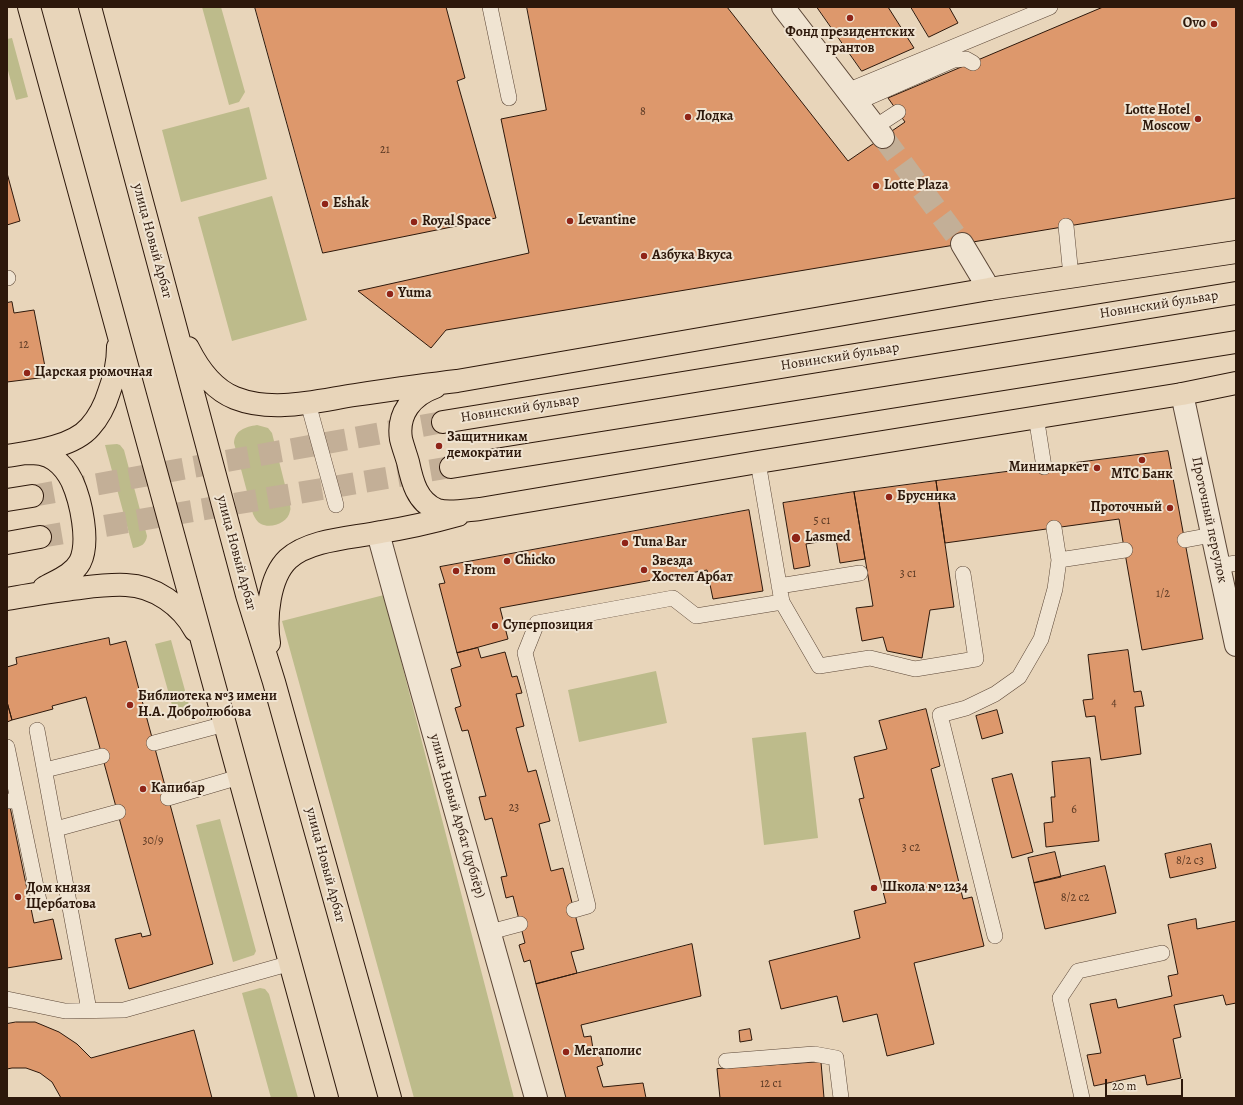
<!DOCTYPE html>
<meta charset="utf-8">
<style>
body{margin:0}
#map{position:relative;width:1243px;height:1105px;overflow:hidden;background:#e8d5ba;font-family:Alegreya,serif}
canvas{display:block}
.frame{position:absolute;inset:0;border:8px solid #2d180b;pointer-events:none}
.scale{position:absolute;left:1105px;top:1079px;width:78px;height:18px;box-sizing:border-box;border:2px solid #2d180b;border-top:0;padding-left:5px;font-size:12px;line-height:14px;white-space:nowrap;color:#2d180b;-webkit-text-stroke:3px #f0e4d2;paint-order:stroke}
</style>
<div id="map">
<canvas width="1243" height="1105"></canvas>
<div class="frame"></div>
<div class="scale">20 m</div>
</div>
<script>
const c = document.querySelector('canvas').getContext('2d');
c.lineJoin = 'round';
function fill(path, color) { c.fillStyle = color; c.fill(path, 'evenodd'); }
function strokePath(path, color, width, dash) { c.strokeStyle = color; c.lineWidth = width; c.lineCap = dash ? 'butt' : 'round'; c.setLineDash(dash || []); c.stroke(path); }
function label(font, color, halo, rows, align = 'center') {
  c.font = font + ' Alegreya,serif'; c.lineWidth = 4; c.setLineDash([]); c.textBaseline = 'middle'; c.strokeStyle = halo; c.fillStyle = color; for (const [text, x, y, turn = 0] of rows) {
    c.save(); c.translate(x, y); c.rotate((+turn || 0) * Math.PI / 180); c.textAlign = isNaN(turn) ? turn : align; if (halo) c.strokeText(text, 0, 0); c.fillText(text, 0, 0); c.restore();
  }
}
fill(new Path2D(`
 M 202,7 L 221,7 L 245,92 L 239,102 L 229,105 Z
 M 12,38 L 28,97 L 16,100 L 7,67 L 7,39 Z
 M 249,107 L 267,179 L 181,202 L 162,130 Z
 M 272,196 L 307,320 L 232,341 L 198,217 Z
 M 257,425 L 268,428 L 272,433 L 290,505 C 290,507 291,509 290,511 C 288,523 271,529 261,524 C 257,522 255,518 253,514 L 234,443 C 235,430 245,427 257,425 Z
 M 117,444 L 120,445 L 124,450 L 147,536 C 146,544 141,547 133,548 L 105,445 Z
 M 384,595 L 514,1098 L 414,1098 L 282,621 Z
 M 171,640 L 191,712 L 175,716 L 155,644 Z
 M 656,671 L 667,723 L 579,742 L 568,690 Z
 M 806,732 L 818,838 L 764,845 L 752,738 Z
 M 220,819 L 256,951 L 254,955 L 233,962 L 196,825 Z
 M 260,988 L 265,989 L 269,994 L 298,1098 L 271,1098 L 242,993 Z`), '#bdbb8b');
const building = new Path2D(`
 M 255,7 L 446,7 L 465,78 L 457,81 L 496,218 L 323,253 Z
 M 527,7 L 727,7 L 848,161 L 905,122 L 888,98 L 1103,7 L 1236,7 L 1236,198 L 446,330 L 431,348 L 358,291 L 529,253 L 501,119 L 546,110 Z
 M 817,7 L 888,7 L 914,48 L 862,71 Z
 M 911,7 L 949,7 L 958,23 L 929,37 Z
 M 7,173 L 20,221 L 7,225 Z
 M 12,302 L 14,313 L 34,310 L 47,377 L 7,382 L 7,303 Z
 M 1168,451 L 1203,639 L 1142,650 L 1119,519 L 945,543 L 936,481 Z
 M 936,481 L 954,607 L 930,610 L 922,658 L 887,651 L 883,637 L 862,641 L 856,608 L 873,606 L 854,492 Z
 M 854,492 L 865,559 L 840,563 L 836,539 L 806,544 L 810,566 L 794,569 L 783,503 Z
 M 749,510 L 763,591 L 713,599 L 707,570 L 500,608 L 508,639 L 457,653 L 439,584 L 445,583 L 440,567 Z
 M 109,638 L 110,645 L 126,641 L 213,964 L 129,989 L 115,939 L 141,933 L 142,937 L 151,935 L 86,697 L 52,706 L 53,709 L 12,720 L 7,702 L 7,667 L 17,664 L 16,658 Z
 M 478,648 L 481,658 L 505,652 L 512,677 L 517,676 L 522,693 L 516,694 L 524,726 L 516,728 L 528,772 L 536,770 L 550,821 L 539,824 L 551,871 L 563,868 L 584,949 L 571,952 L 577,973 L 536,984 L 530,960 L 524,962 L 519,945 L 525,943 L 513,896 L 506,898 L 501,877 L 507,876 L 492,818 L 485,820 L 479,797 L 486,796 L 468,730 L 462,731 L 455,708 L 461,706 L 451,669 L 461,666 L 457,653 Z
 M 1128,650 L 1134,692 L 1141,691 L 1144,706 L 1135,707 L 1141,754 L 1101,760 L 1095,716 L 1086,717 L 1083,700 L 1093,699 L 1088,655 Z
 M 7,702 L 12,720 L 7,722 Z
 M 926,709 L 940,766 L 931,769 L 963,899 L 972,897 L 984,946 L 914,963 L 934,1044 L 887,1056 L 877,1014 L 843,1022 L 837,996 L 781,1009 L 769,961 L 860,938 L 854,911 L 886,903 L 859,799 L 864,798 L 854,757 L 887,749 L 879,721 Z
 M 997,710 L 1003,733 L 982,739 L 976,716 Z
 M 1090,758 L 1099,841 L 1046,847 L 1044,823 L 1053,822 L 1051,797 L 1055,797 L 1052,762 Z
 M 1012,774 L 1033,852 L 1012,858 L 992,779 Z
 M 7,792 L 34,923 L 53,919 L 62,959 L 7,968 Z
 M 1211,844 L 1216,868 L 1170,878 L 1165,854 Z
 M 1055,852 L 1061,877 L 1034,883 L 1028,858 Z
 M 1105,866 L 1116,913 L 1045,929 L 1034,883 Z
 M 1196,919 L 1197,929 L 1236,921 L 1236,1003 L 1226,1005 L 1223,995 L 1174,1005 L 1181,1037 L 1173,1039 L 1181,1078 L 1147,1085 L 1145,1075 L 1094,1086 L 1087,1055 L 1101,1053 L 1090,1004 L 1116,999 L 1118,1008 L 1172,996 L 1168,976 L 1178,974 L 1168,925 Z
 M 692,944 L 701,996 L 581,1025 L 584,1037 L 591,1036 L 593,1049 L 598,1048 L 603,1065 L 597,1067 L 603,1087 L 643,1083 L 646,1098 L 566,1098 L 536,984 Z
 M 16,1022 L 35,1022 L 59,1032 L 77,1044 L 91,1058 L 194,1030 L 212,1098 L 61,1098 L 52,1082 L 40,1073 L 26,1068 L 12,1068 L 7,1069 L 7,1024 Z
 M 750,1029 L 752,1040 L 740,1042 L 739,1031 Z
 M 821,1062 L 824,1098 L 720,1098 L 717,1069 Z`);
fill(building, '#dd986c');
strokePath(building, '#2d180b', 1);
strokePath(new Path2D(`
 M 883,137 L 962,244`), '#c3af97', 22, [22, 11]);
strokePath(new Path2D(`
 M 32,496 L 443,422
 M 40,537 L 451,467`), '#c3af97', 22, [22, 11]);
const service = new Path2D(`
 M 490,7 L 509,98
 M 847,91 L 1050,7
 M 856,103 L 954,60 L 966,59 L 973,63
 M 875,127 L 898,112
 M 1066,226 L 1071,276
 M 7,278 L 8,278
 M 308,403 L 336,505
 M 1036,416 L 1044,467
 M 758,462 L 782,602 L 819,666 L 870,658 L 915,669 L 976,659 L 963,574
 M 1054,528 L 1059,560
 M 1185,540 L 1212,535
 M 1219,566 L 1236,563
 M 779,586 L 860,573
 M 37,730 L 89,1010
 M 154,743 L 225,724
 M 7,747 L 18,800
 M 45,770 L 102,756
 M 168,798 L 239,777
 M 9,801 L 18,800 L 39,901
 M 56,829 L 118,812
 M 574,910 L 588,906 L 525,653 L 537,623 L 673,598 L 696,616 L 782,602
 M 490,932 L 520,924
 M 995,936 L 940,715 L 966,708 L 995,694 L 1019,677 L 1041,639 L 1055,589 L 1059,560 L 1125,550
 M 7,999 L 65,1011 L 124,1010 L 291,963
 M 726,1061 L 814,1054 L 836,1058 L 841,1098
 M 1082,1098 L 1060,998 L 1078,971 L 1162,953`);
const minor = new Path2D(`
 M 783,7 L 883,137
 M 962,244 L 989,289
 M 378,533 L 396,599 L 536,1098`);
const tertiary = new Path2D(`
 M 1182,394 L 1236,645`);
const primary = new Path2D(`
 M 29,7 L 327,1098
 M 90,7 L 247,595 L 274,682 L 390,1098
 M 188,348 C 198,368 212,389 235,398 C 273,413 316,401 355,395 C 389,390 423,385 457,381 L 989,289 L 1236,252
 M 435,387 C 412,395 397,414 401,439 C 403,447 406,455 408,462 C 412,481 417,502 437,510 C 449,514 467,510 480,509 L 758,462 L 1182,394 L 1236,383
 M 443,422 L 1236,293
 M 26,453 C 36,453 46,453 55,460 C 62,465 68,473 72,481 C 81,501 90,542 80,562 C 73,575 56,581 44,588
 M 7,456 C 32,452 73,447 90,427 C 99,417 105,405 109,392 C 114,379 118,362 118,347
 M 451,467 L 1236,342
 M 7,500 L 32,496
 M 7,543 L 40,537
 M 7,599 C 28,595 50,592 71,589 C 89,587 107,584 126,585 C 155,586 182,606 195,630
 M 269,643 C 265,618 269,577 288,559 C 310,539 353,538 381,532 C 407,528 433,522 458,515`);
strokePath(service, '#5c4737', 16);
strokePath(minor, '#5c4737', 24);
strokePath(tertiary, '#5c4737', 24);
strokePath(primary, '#2d180b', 24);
strokePath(service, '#f0e4d2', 15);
strokePath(minor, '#f0e4d2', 22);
strokePath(tertiary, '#f0e4d2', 22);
strokePath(primary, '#e8d5ba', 22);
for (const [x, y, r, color] of [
 [850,18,4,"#8f2418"],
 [1214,24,4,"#8f2418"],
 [688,117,4,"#8f2418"],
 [1198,119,4,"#8f2418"],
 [876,186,4,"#8f2418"],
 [325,204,4,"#8f2418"],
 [570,221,4,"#8f2418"],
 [414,222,4,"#8f2418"],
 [644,256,4,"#8f2418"],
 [390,294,4,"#8f2418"],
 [27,373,4,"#8f2418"],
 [439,446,4,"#8f2418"],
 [1142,460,4,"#8f2418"],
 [1097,468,4,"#8f2418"],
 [889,497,4,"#8f2418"],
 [1170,508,4,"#8f2418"],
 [796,538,5,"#8f2418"],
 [625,543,4,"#8f2418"],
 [507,561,4,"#8f2418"],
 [644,570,4,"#8f2418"],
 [456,571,4,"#8f2418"],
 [495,626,4,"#8f2418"],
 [130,705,4,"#8f2418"],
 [143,789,4,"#8f2418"],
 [874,888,4,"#8f2418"],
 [18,897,4,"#8f2418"],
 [566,1052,4,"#8f2418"]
]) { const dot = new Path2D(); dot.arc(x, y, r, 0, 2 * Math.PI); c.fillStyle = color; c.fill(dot); strokePath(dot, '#f0e4d2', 1.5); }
label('12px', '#593823', null, [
 ["8",643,112],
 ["21",385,150],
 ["12",24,345],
 ["5 с1",822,521],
 ["3 с1",908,574],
 ["1/2",1163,594],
 ["4",1114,703],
 ["23",514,808],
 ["6",1074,810],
 ["30/9",153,841],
 ["3 с2",911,848],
 ["8/2 с3",1190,861],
 ["8/2 с2",1075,898],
 ["12 с1",771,1084]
]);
label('bold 14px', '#2d180b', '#f0e4d2', [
 ["Ovo",1206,24,"right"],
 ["Фонд президентских",850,33,"center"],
 ["грантов",850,49,"center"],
 ["Lotte Hotel",1190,111,"right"],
 ["Moscow",1190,127,"right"],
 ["Лодка",696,117],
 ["Lotte Plaza",884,186],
 ["Eshak",333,204],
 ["Levantine",578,221],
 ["Royal Space",422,222],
 ["Азбука Вкуса",652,256],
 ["Yuma",398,294],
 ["Царская рюмочная",35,373],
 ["Защитникам",447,438],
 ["демократии",447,454],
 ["Минимаркет",1089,468,"right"],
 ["МТС Банк",1142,475,"center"],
 ["Брусника",897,497],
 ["Проточный",1162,508,"right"],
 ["Lasmed",805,538],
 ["Tuna Bar",633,543],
 ["Chicko",515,561],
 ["Звезда",652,562],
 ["Хостел Арбат",652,578],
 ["From",464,571],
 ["Суперпозиция",503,626],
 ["Библиотека №3 имени",138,697],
 ["Н.А. Добролюбова",138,713],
 ["Капибар",151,789],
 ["Школа № 1234",882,888],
 ["Дом князя",26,889],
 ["Щербатова",26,905],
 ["Мегаполис",574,1052]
], 'left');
label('14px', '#2d180b', '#f0e4d2', [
 ["улица Новый Арбат",152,241,75],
 ["Новинский бульвар",1159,305,-9],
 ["Новинский бульвар",840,357,-9],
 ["Новинский бульвар",520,409,-9],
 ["Проточный переулок",1209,520,78],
 ["улица Новый Арбат",236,553,75],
 ["улица Новый Арбат (дублёр)",457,816,74],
 ["улица Новый Арбат",325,865,75]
]);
</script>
